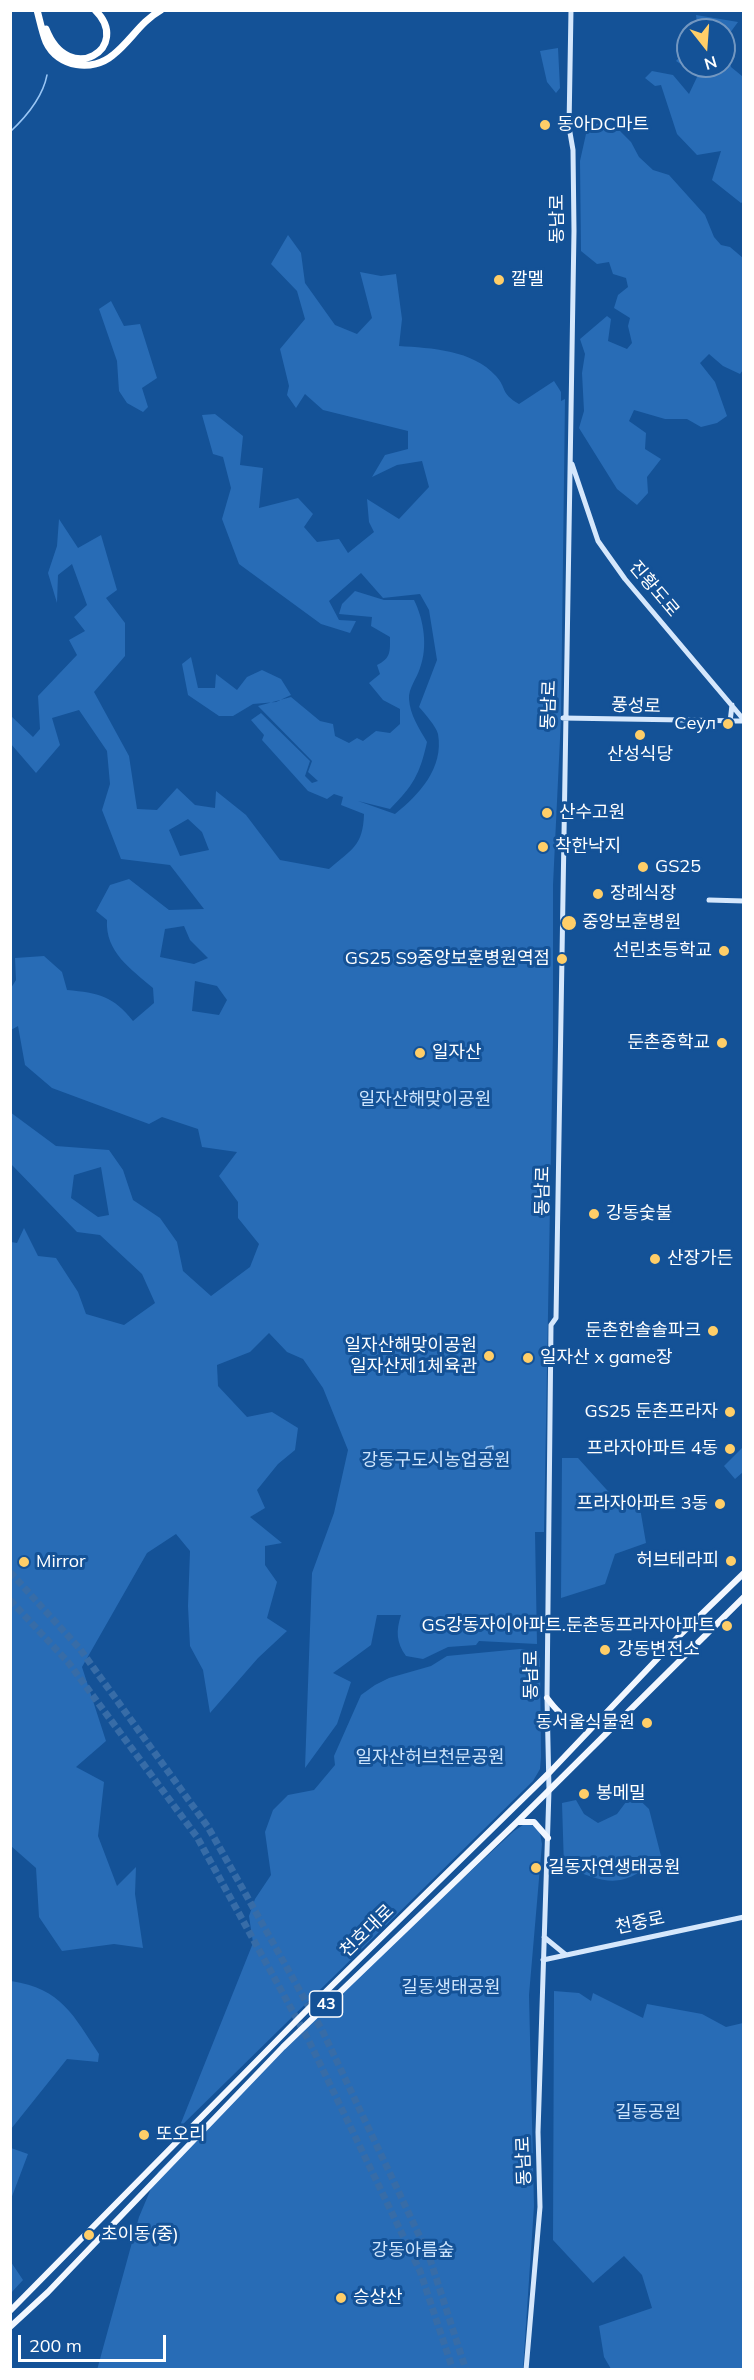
<!DOCTYPE html>
<meta charset="utf-8">
<style>
body{margin:0}
#map{position:relative;width:754px;height:2380px;overflow:hidden;background:#145297;font-family:Mulish,sans-serif}
canvas{display:block}
.frame{position:absolute;inset:0;border:12px solid #fff;pointer-events:none}
.north{position:absolute;left:676px;top:18px;width:60px;height:60px;box-sizing:border-box;background:#145297;border:2px solid #7297c1;border-radius:50%;rotate:163deg;font-size:16px;font-weight:700;line-height:24px;text-align:center;color:#fff}
.north::after{content:'';display:block;margin:auto;width:21px;height:27px;background:#ffce68;clip-path:polygon(50% 0,100% 100%,50% 72%,0 100%)}
.scale{position:absolute;left:18px;top:2335px;width:148px;height:27px;box-sizing:border-box;border:3px solid #fff;border-top:0;padding-left:8px;font-size:18px;line-height:21px;white-space:nowrap;color:#fff;-webkit-text-stroke:4px #145297;paint-order:stroke}
</style>
<div id="map">
<canvas width="754" height="2380"></canvas>
<div class="frame"></div>
<div class="north">N</div>
<div class="scale">200 m</div>
</div>
<script>
const c = document.querySelector('canvas').getContext('2d');
c.lineJoin = 'round';
function fill(path, color) { c.fillStyle = color; c.fill(path, 'evenodd'); }
function strokePath(path, color, width, dash) { c.strokeStyle = color; c.lineWidth = width; c.lineCap = dash ? 'butt' : 'round'; c.setLineDash(dash || []); c.stroke(path); }
function label(font, color, halo, rows, align = 'center') {
  c.font = font + ' Mulish,"Noto Sans KR",sans-serif'; c.lineWidth = 6; c.setLineDash([]); c.textBaseline = 'middle'; c.strokeStyle = halo; c.fillStyle = color; for (const [text, x, y, turn = 0] of rows) {
    c.save(); c.translate(x, y); c.rotate((+turn || 0) * Math.PI / 180); c.textAlign = isNaN(turn) ? turn : align; if (halo) c.strokeText(text, 0, 0); c.fillText(text, 0, 0); c.restore();
  }
}
fill(new Path2D(`
 M 696,15 L 738,22 L 727,37 L 731,67 L 742,76 L 743,82 L 744,201 L 741,203 L 712,180 L 721,151 L 697,155 L 677,134 L 661,85 L 655,86 L 645,78 L 652,71 L 673,75 L 689,94 L 698,75 L 676,61 L 688,48 L 688,66 L 724,66 L 724,30 L 698,30 Z
 M 558,48 L 560,88 L 556,93 L 547,82 L 540,51 Z
 M 608,122 L 613,131 L 620,131 L 631,142 L 639,157 L 653,170 L 669,175 L 705,215 L 714,237 L 721,245 L 730,247 L 743,258 L 743,370 L 740,374 L 723,366 L 709,354 L 700,363 L 715,382 L 727,416 L 717,423 L 701,427 L 687,419 L 665,419 L 634,410 L 629,421 L 646,433 L 645,449 L 661,459 L 647,477 L 648,493 L 637,505 L 617,489 L 579,428 L 584,411 L 582,373 L 585,354 L 580,339 L 607,316 L 611,319 L 608,341 L 627,349 L 632,343 L 628,326 L 630,318 L 614,308 L 618,295 L 628,287 L 626,278 L 613,274 L 609,262 L 597,264 L 581,251 L 580,161 L 588,125 Z
 M 288,235 L 301,253 L 305,283 L 335,325 L 357,334 L 372,318 L 360,272 L 381,276 L 396,274 L 402,319 L 399,346 C 431,348 473,350 496,376 C 507,388 500,393 519,404 L 554,381 L 561,392 L 561,401 L 565,399 L 561,718 L 553,885 L 553,1040 L 544,1532 L 535,1532 L 537,1644 L 479,1641 L 476,1645 L 448,1647 L 423,1659 L 406,1656 C 396,1642 396,1631 401,1615 L 377,1615 L 371,1645 L 333,1673 L 351,1682 L 337,1724 L 305,1768 L 312,1573 L 334,1513 L 348,1450 L 323,1388 L 303,1359 L 287,1352 L 269,1333 L 250,1352 L 217,1365 L 218,1386 L 247,1417 L 272,1412 L 298,1428 L 295,1450 L 278,1464 L 257,1490 L 265,1508 L 250,1517 L 282,1543 L 265,1546 L 265,1565 L 277,1582 L 267,1618 L 287,1631 L 258,1658 L 210,1713 L 203,1670 L 190,1646 L 188,1606 L 190,1551 L 176,1534 L 147,1553 L 82,1667 L 106,1741 L 76,1767 L 104,1782 L 98,1836 L 117,1886 L 136,1867 L 135,1894 L 143,1948 L 114,1944 L 62,1951 L 39,1917 L 36,1868 L 11,1846 L 11,1242 L 17,1243 L 24,1228 L 38,1256 L 56,1258 L 78,1292 L 86,1314 L 124,1325 L 155,1303 L 142,1274 L 100,1235 L 77,1232 L 11,1164 L 10,1112 L 56,1146 L 109,1150 L 123,1170 L 133,1200 L 160,1218 L 177,1242 L 183,1271 L 211,1296 L 250,1267 L 259,1244 L 238,1218 L 238,1202 L 219,1176 L 237,1152 L 202,1147 L 198,1129 L 162,1117 L 149,1124 L 52,1088 L 25,1065 L 18,1026 L 11,1030 L 11,988 L 16,980 L 15,958 L 44,956 L 62,972 L 67,990 C 99,993 113,996 133,1021 L 154,1003 L 153,988 C 131,969 105,952 107,920 L 96,911 L 110,885 L 129,879 L 169,910 L 204,909 L 170,865 L 121,859 L 102,810 L 110,784 L 107,751 L 79,710 L 52,718 L 60,745 L 36,773 L 11,744 L 11,716 L 33,737 L 40,729 L 38,696 L 77,655 L 69,640 L 85,631 L 74,617 L 87,605 L 72,564 L 58,575 L 57,603 L 48,573 L 57,546 L 59,519 L 78,548 L 101,535 L 117,590 L 106,598 L 125,623 L 125,656 L 94,692 L 129,756 L 137,809 L 157,810 L 177,788 L 195,805 L 215,808 L 216,791 L 246,815 L 280,860 L 329,869 C 352,849 363,846 364,814 L 341,805 L 343,797 L 334,794 L 327,799 L 308,791 L 262,740 L 264,735 L 251,720 L 261,713 L 310,761 L 305,776 L 312,783 L 318,781 L 308,772 L 312,761 L 258,706 L 291,697 L 320,721 L 333,724 L 335,736 L 349,743 L 357,738 L 363,741 L 376,731 L 390,733 L 400,724 L 400,709 L 383,700 L 369,683 L 380,674 L 377,665 C 391,658 390,652 390,637 L 371,626 L 372,617 L 339,614 L 342,604 L 355,591 L 384,600 L 414,600 C 424,620 428,647 420,668 C 417,678 408,689 409,699 C 410,715 419,728 427,742 C 420,774 413,786 390,809 L 358,801 L 395,814 C 419,795 444,768 438,734 C 436,726 425,714 419,707 L 437,660 L 429,610 L 420,594 L 383,598 L 361,573 L 329,601 L 339,620 L 356,621 L 350,633 L 321,624 L 239,564 L 222,519 L 231,488 L 223,457 L 213,454 L 202,415 L 215,414 L 243,436 L 240,465 L 263,468 L 259,508 L 298,498 L 313,514 L 304,527 L 317,542 L 339,539 L 348,553 L 374,532 L 369,522 L 367,499 L 399,519 L 429,487 L 422,461 L 397,465 L 372,477 L 385,455 L 408,449 L 408,431 L 323,410 L 305,394 L 296,408 L 287,395 L 289,386 L 280,349 L 305,319 L 297,291 L 271,264 ZM 188,819 L 202,832 L 209,850 L 180,856 L 169,830 ZM 184,926 L 190,940 L 208,958 L 194,964 L 160,957 L 165,929 ZM 195,981 L 217,986 L 227,1000 L 219,1015 L 192,1011 ZM 101,1167 L 109,1215 L 98,1217 L 71,1198 L 74,1175 Z
 M 111,301 L 124,326 L 140,324 L 157,378 L 142,388 L 148,407 L 143,412 L 127,403 L 119,391 L 117,361 L 99,309 Z
 M 191,657 L 198,688 L 215,688 L 216,674 L 237,690 L 247,677 L 262,670 L 281,679 L 291,695 L 276,702 L 253,704 L 233,716 L 219,716 L 188,695 L 182,664 Z
 M 743,1447 L 743,1472 L 735,1479 L 724,1466 Z
 M 562,1458 L 578,1458 L 615,1499 L 640,1508 L 646,1543 L 615,1554 L 605,1584 L 561,1598 Z
 M 520,1649 L 533,1651 L 540,1659 L 541,1757 L 540,1769 L 533,1781 L 179,2128 L 253,1943 L 249,1916 L 255,1899 L 271,1875 L 265,1832 L 273,1810 L 288,1795 L 314,1790 L 335,1765 L 334,1756 L 361,1695 L 375,1685 L 389,1678 L 431,1666 L 447,1656 Z
 M 627,1788 L 649,1809 L 661,1856 C 621,1890 610,1884 564,1867 L 562,1803 L 576,1800 L 584,1814 L 598,1823 L 617,1814 L 626,1802 L 616,1796 Z
 M 526,1823 L 539,1828 L 542,1844 L 529,1995 L 534,2206 L 523,2369 L 97,2370 L 139,2217 L 158,2172 L 310,2020 L 514,1831 Z
 M 11,1981 C 62,1989 73,2015 99,2054 L 98,2062 L 67,2059 L 11,2129 Z
 M 554,1991 L 579,1993 L 591,2001 L 593,1993 L 643,2018 L 647,2004 L 702,2014 L 726,2027 L 743,2023 L 743,2369 L 611,2369 L 604,2357 L 599,2326 L 652,2308 L 642,2275 L 624,2256 L 593,2283 L 553,2240 Z
 M 11,2148 L 28,2154 L 11,2199 L 10,2148 Z
 M 11,2262 L 23,2280 L 11,2293 L 10,2293 Z`), '#286cb6');
const water = new Path2D(`
 M 493,1446 L 492,1464 L 490,1465 L 481,1457 L 487,1447 Z`);
fill(water, '#386497');
strokePath(water, '#99c6f5', 1.5);
strokePath(new Path2D(`
 M 10,132 C 26,117 43,96 47,75`), '#99c6f5', 1.5);
strokePath(new Path2D(`
 M 10,1572 L 80,1649 L 208,1827 L 323,2032 L 429,2256 L 466,2370
 M 10,1600 L 68,1662 L 197,1837 L 309,2041 L 420,2271 L 453,2370`), '#376ca7', 7, [7, 3.5]);
strokePath(new Path2D(`
 M 572,464 L 598,541 L 625,579 L 744,720
 M 563,718 L 744,721
 M 730,722 L 732,705
 M 709,900 L 744,901
 M 544,1937 L 566,1955
 M 543,1960 L 744,1917
 M 526,2370 L 540,2207 L 538,2132 L 549,1790 L 547,1698 L 551,1325 L 556,1318 C 561,956 566,594 574,231 L 573,150 L 569,127 L 571,10`), '#d5e7fc', 5);
strokePath(new Path2D(`
 M 547,1698 C 565,1722 573,1726 602,1718
 M 518,1822 L 534,1822 L 548,1838
 M 10,2311 L 305,2012 L 549,1773 L 680,1635 L 744,1573
 M 10,2327 L 48,2292 L 283,2047 L 517,1822 L 744,1597`), '#f2f7ff', 6);
strokePath(new Path2D(`
 M 37,10 C 40,21 42,32 46,42 C 58,68 93,72 113,55 C 131,41 140,22 161,10
 M 46,29 C 69,88 133,47 95,10`), '#fff', 7);
for (const [x, y, r, color] of [
 [545,125,6,"#ffce68"],
 [499,280,6,"#ffce68"],
 [728,724,6,"#ffce68"],
 [640,735,6,"#ffce68"],
 [547,813,6,"#ffce68"],
 [543,847,6,"#ffce68"],
 [643,867,6,"#ffce68"],
 [598,894,6,"#ffce68"],
 [569,923,8,"#ffce68"],
 [724,951,6,"#ffce68"],
 [562,959,6,"#ffce68"],
 [722,1043,6,"#ffce68"],
 [420,1053,6,"#ffce68"],
 [594,1214,6,"#ffce68"],
 [655,1259,6,"#ffce68"],
 [713,1331,6,"#ffce68"],
 [489,1356,6,"#ffce68"],
 [528,1358,6,"#ffce68"],
 [730,1412,6,"#ffce68"],
 [730,1449,6,"#ffce68"],
 [720,1504,6,"#ffce68"],
 [731,1561,6,"#ffce68"],
 [24,1562,6,"#ffce68"],
 [727,1626,6,"#ffce68"],
 [605,1650,6,"#ffce68"],
 [647,1723,6,"#ffce68"],
 [584,1794,6,"#ffce68"],
 [536,1868,6,"#ffce68"],
 [144,2135,6,"#ffce68"],
 [89,2235,6,"#ffce68"],
 [341,2298,6,"#ffce68"]
]) { const dot = new Path2D(); dot.arc(x, y, r, 0, 2 * Math.PI); c.fillStyle = color; c.fill(dot); strokePath(dot, '#145297', 2); }
for (const [x, y, w] of [
 [326,2004,33]
]) { const box = new Path2D(); box.roundRect(x - w / 2, y - 13, w, 26, 4.5); c.fillStyle = '#145297'; c.fill(box); strokePath(box, '#fff', 1.5); }
label('bold 16px', '#fff', null, [
 ["43",326,2004]
]);
label('18px', '#fff', '#145297', [
 ["동아DC마트",557,125],
 ["깔멜",511,280],
 ["Сеул",716,724,"right"],
 ["산성식당",640,755,"center"],
 ["산수고원",559,813],
 ["착한낙지",555,847],
 ["GS25",655,867],
 ["장례식장",610,894],
 ["중앙보훈병원",582,923],
 ["선린초등학교",712,951,"right"],
 ["GS25 S9중앙보훈병원역점",550,959,"right"],
 ["둔촌중학교",710,1043,"right"],
 ["일자산",432,1053],
 ["강동숯불",606,1214],
 ["산장가든",667,1259],
 ["둔촌한솔솔파크",701,1331,"right"],
 ["일자산해맞이공원",477,1346,"right"],
 ["일자산제1체육관",477,1367,"right"],
 ["일자산 x game장",540,1358],
 ["GS25 둔촌프라자",718,1412,"right"],
 ["프라자아파트 4동",718,1449,"right"],
 ["프라자아파트 3동",708,1504,"right"],
 ["허브테라피",719,1561,"right"],
 ["Mirror",36,1562],
 ["GS강동자이아파트.둔촌동프라자아파트",715,1626,"right"],
 ["강동변전소",617,1650],
 ["동서울식물원",635,1723,"right"],
 ["봉메밀",596,1794],
 ["길동자연생태공원",548,1868],
 ["또오리",156,2135],
 ["초이동(중)",101,2235],
 ["승상산",353,2298]
], 'left');
label('18px', '#fff', '#145297', [
 ["동남로",558,219,-90],
 ["진황도로",654,589,50],
 ["동남로",549,705,-88],
 ["풍성로",636,706,2],
 ["동남로",543,1191,-89],
 ["동남로",532,1675,-90],
 ["천중로",640,1923,-12],
 ["천호대로",367,1931,-44],
 ["동남로",524,2161,-92]
]);
label('18px', '#cee5fd', '#145297', [
 ["일자산해맞이공원",425,1100],
 ["강동구도시농업공원",436,1461],
 ["일자산허브천문공원",430,1758],
 ["길동생태공원",451,1988],
 ["길동공원",648,2113],
 ["강동아름숲",413,2251]
]);
</script>
